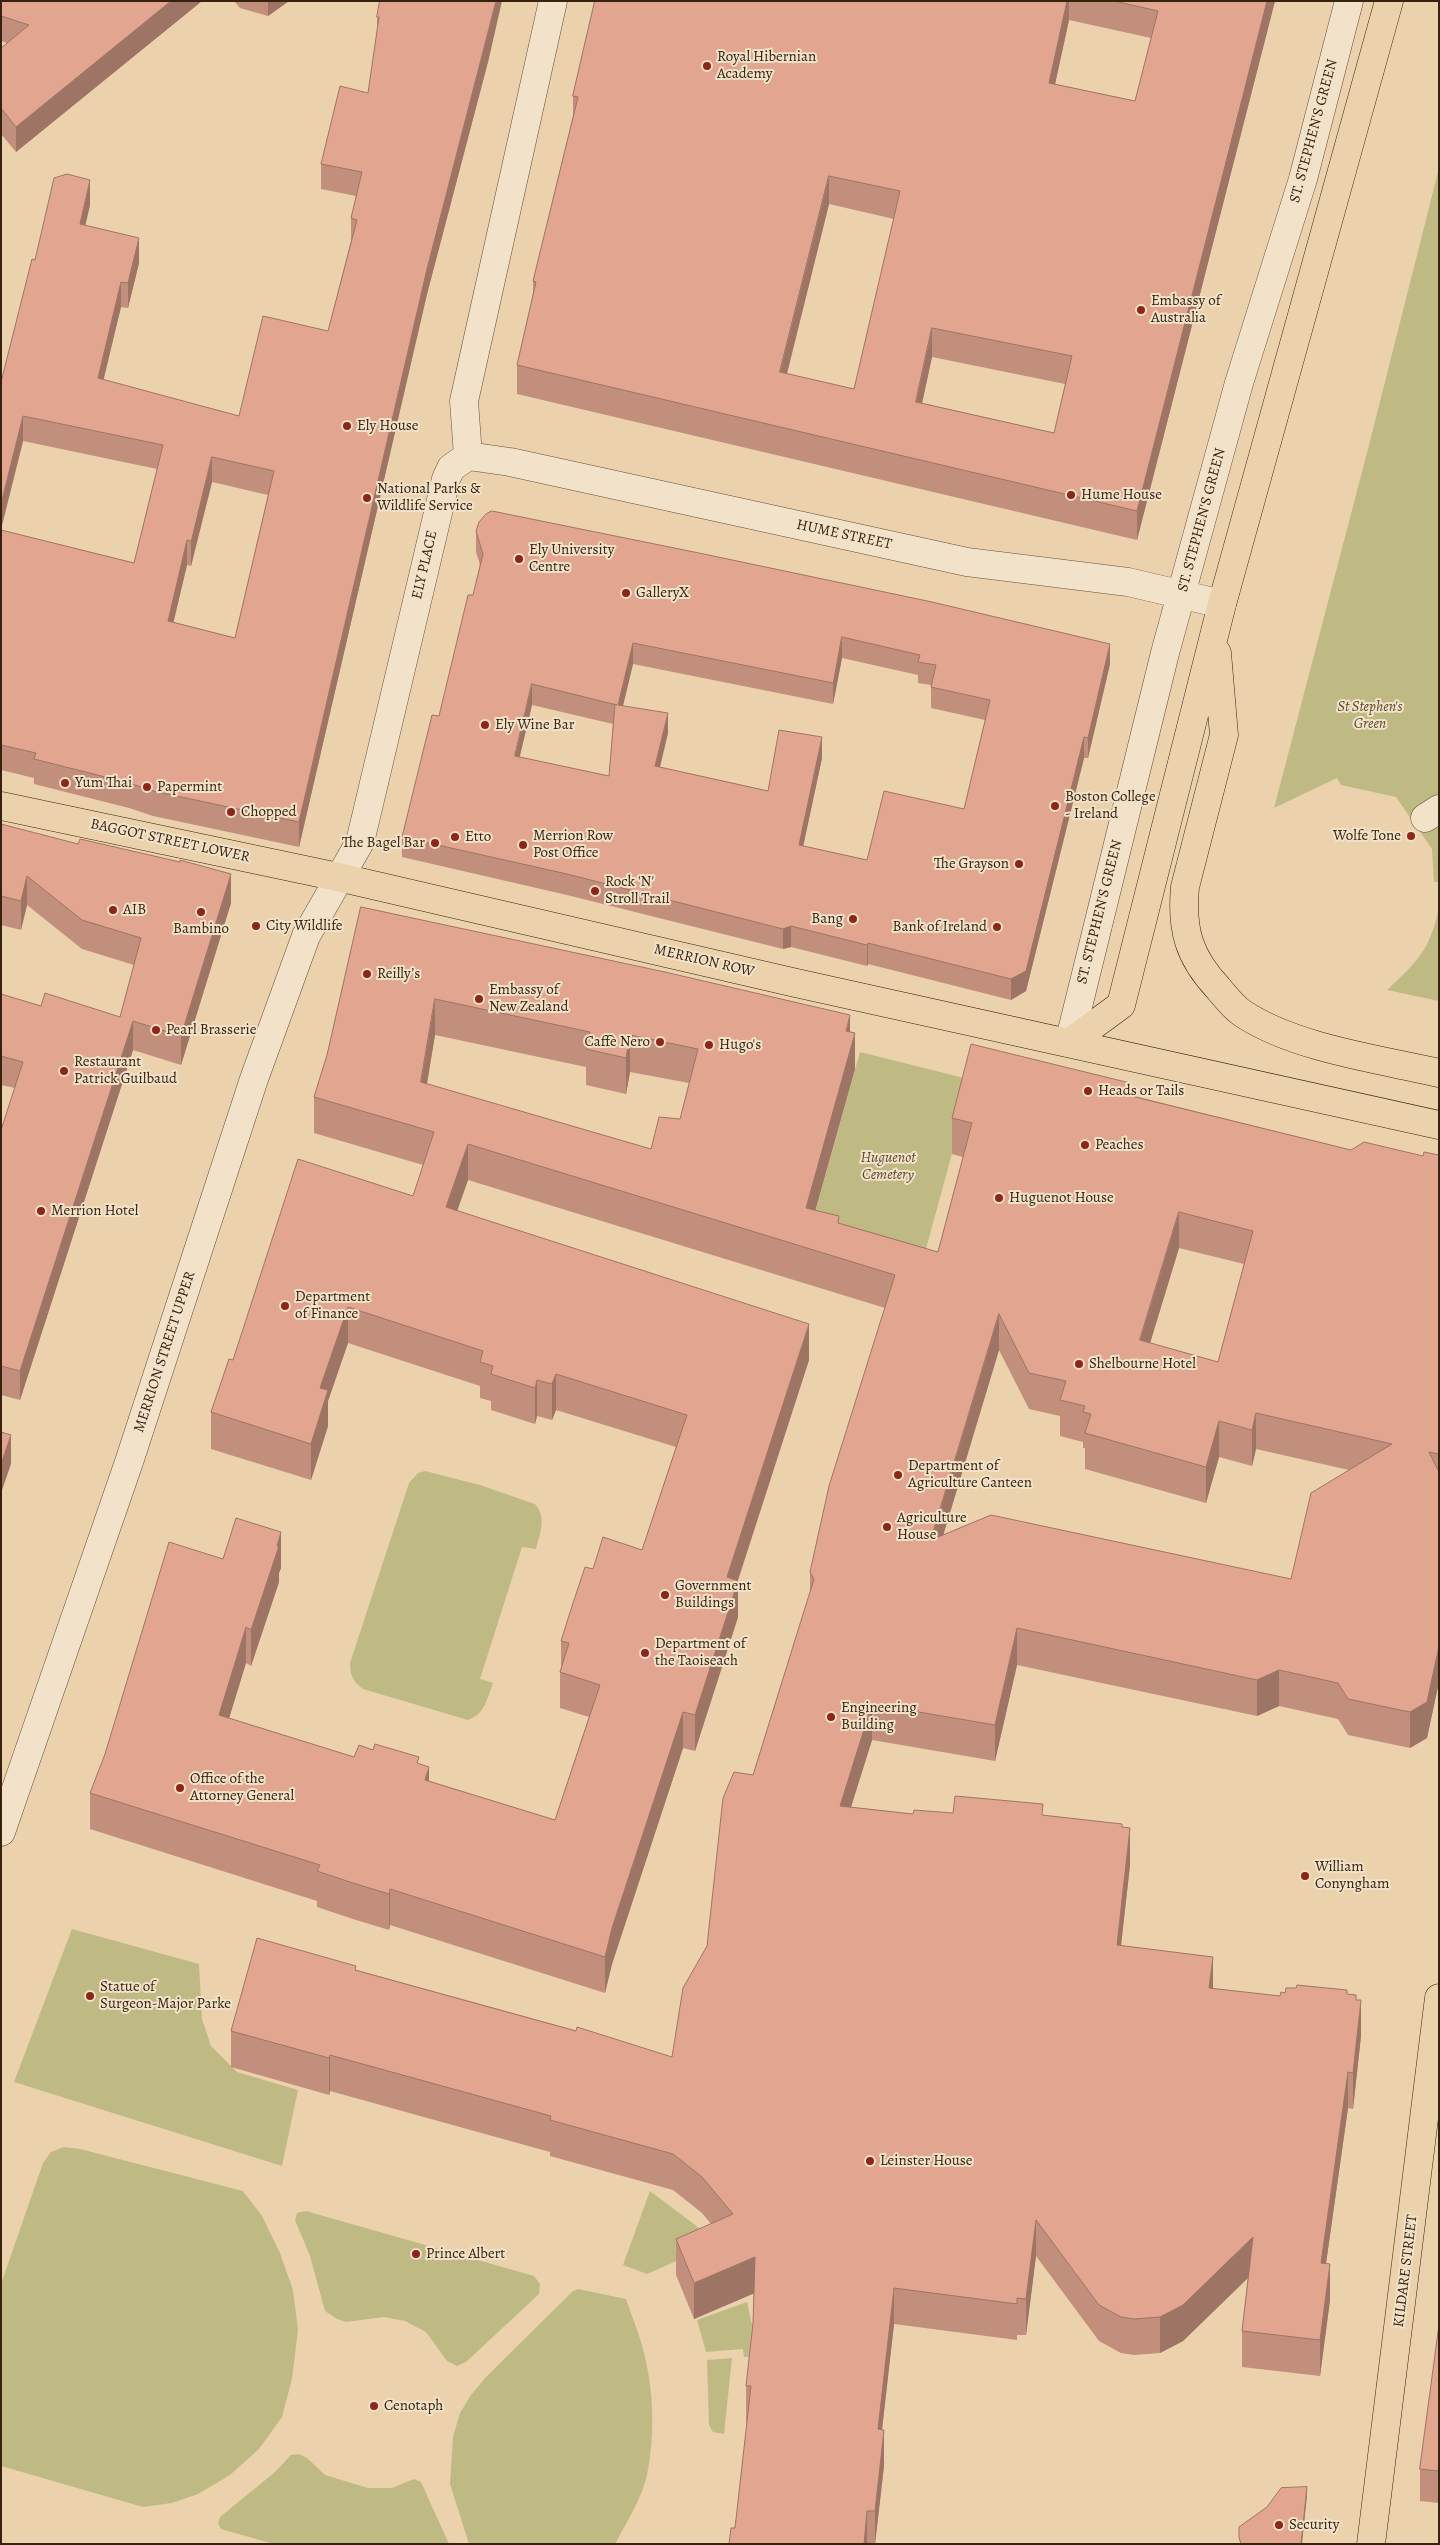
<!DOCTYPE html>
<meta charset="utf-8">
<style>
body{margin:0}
#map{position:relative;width:1440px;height:2545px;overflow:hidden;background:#ebd2ad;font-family:Alegreya,serif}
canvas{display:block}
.frame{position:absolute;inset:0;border:2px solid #37220d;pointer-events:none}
</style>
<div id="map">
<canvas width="1440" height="2545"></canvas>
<div class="frame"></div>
</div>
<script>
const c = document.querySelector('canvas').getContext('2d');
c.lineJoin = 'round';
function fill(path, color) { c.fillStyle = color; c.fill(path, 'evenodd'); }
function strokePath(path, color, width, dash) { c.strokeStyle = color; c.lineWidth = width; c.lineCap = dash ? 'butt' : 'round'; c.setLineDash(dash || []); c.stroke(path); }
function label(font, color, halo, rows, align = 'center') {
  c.font = font + ' Alegreya,serif'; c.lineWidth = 4; c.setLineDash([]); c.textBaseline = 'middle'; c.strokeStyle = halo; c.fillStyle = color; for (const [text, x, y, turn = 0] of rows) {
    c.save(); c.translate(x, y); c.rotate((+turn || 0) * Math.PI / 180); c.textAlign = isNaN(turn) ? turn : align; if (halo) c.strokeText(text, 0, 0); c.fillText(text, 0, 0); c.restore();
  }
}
fill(new Path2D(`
 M 1439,168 L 1439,882 L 1434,882 L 1432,849 L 1396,797 L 1341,785 L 1337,778 L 1274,808 L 1368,449 Z
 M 1439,907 L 1439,1001 L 1387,990 C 1418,961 1430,950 1439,907 Z
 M 860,1052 L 972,1080 L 923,1260 L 813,1220 Z
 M 425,1471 L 480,1485 L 535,1504 C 547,1518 540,1533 536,1549 L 522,1547 L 480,1679 L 493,1683 C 487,1699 485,1714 468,1720 L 363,1689 C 353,1682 350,1675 350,1663 L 409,1483 L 418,1473 Z
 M 72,1929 L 199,1964 L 202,2019 L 211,2046 L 237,2072 L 298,2090 L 282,2166 L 14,2082 Z
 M 64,2147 L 80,2149 L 243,2191 L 262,2216 L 280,2253 L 293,2290 L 298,2330 L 292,2379 L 282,2417 L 259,2449 L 230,2475 L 198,2494 L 172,2503 L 143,2507 L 1,2466 L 1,2284 L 43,2163 L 51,2152 Z
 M 650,2191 L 694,2224 L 721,2248 L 699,2251 L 647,2274 L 623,2265 Z
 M 306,2211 L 534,2276 L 540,2284 L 539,2294 L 466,2362 L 457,2366 L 447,2361 L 426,2332 L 405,2321 L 384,2317 L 346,2322 L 337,2319 L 325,2311 L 310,2256 L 295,2220 L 297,2213 Z
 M 578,2289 L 626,2299 C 632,2317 640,2335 644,2353 C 654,2392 655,2435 647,2475 C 642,2498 626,2523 615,2544 L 469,2544 L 450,2484 L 453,2437 L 460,2413 L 471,2395 L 486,2377 L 573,2291 Z
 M 747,2302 L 752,2325 L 749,2357 L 744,2357 L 743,2349 L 706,2352 L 697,2320 Z
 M 732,2358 L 724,2434 L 713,2432 L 709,2425 L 707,2360 Z
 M 299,2454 L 307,2458 L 325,2475 L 368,2488 L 392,2488 L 414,2479 L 421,2482 L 449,2544 L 274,2544 L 221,2529 L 218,2523 L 220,2517 L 275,2472 L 291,2455 Z`), '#bfba84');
const minor = new Path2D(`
 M 468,456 L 510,462 L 967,562 L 1128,582 L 1222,604
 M 468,456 L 464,401 L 553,1
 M 1425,818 L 1439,809
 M 1069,1043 L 1165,653 L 1239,383 L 1303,179 L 1349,1
 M 1,1832 L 129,1462 L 254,1079 L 306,936 L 360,842 L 446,479 L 451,468 L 468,456`);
const major = new Path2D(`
 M 1217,653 L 1224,735 L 1185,887 C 1181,930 1189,957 1218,988 C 1225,996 1233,1007 1242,1013 C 1294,1048 1378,1059 1439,1073
 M 1,806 L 338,877 L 796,983 L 1439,1125
 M 1069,1043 L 1121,1005 L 1222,604 L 1389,1
 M 1371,2544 L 1439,1998`);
strokePath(minor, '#644e35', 29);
strokePath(major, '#37220d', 29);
strokePath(minor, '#f2e2ca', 28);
strokePath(major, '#ebd2ad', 28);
fill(new Path2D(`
 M 1,1 L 202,1 L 16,152 L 1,134 L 1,48 L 7,43 L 1,41 Z
 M 234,1 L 289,1 L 268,16 L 240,8 Z
 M 595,1 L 1275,1 L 1137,540 L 517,394 L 517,365 L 533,293 L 533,281 L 573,116 L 573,96 ZM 1069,20 L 1151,38 L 1135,101 L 1055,84 ZM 829,204 L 894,219 L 854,389 L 787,374 ZM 932,357 L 1065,384 L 1054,433 L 922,403 Z
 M 377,17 L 489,58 L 427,294 L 299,847 L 153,816 L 129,808 L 34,784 L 34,778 L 1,770 L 1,530 L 134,563 L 157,469 L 23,441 L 1,529 L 35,260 L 90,205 L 85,225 L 139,263 L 128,308 L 121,307 L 103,380 L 239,416 L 328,331 L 351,241 L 351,218 L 356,196 L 321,189 L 321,164 L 368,93 L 377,32 ZM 212,482 L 268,495 L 235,638 L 173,622 L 187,565 L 191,566 Z
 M 476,531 L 1110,664 L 1088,758 L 1084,758 L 1026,991 L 1011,1000 L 868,964 L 867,966 L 791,947 L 783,949 L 567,895 L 402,857 L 402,837 L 439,716 L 473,595 L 480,565 L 476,552 ZM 842,658 L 918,675 L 918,683 L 931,685 L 931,708 L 985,720 L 964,809 L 867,860 L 803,846 L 822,758 L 768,791 L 660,767 L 668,733 L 623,706 L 633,664 L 833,704 ZM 532,705 L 613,724 L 609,776 L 519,757 Z
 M 1,824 L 231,903 L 181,1065 L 133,1050 L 20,1400 L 1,1395 L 1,1130 L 15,1088 L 1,1085 L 1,994 L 41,1006 L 120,1017 L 134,965 L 82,949 L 27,905 L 21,930 L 1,925 Z
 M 361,907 L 850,1032 L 855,1069 L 815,1210 L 839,1223 L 938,1252 L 963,1157 L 952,1154 L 952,1118 L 1130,1095 L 1351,1150 L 1423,1156 L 1439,1155 L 1439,1682 L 1427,1738 L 1410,1748 L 1348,1735 L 1338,1719 L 1279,1706 L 1257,1716 L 1017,1665 L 995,1761 L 872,1740 L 851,1807 L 913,1814 L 953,1813 L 1043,1815 L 1122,1827 L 1130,1865 L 1121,1945 L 1213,1989 L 1280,1996 L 1347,1994 L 1356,2000 L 1361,2036 L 1353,2109 L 1348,2108 L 1326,2263 L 1330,2300 L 1320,2376 L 1242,2367 L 1242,2331 L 1248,2278 L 1183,2341 L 1160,2353 L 1134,2355 L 1121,2353 L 1099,2341 L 1036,2256 L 1026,2335 L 1017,2335 L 1017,2340 L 894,2324 L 882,2429 L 884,2466 L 875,2544 L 729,2544 L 735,2528 L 747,2422 L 746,2422 L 746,2386 L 753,2323 L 754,2293 L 694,2319 L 676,2275 L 676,2239 L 711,2224 L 702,2213 L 673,2190 L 550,2156 L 550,2152 L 330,2091 L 329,2095 L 231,2067 L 231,2031 L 356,1970 L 672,2057 L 707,1946 L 753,1775 L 810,1592 L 810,1572 L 885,1308 L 468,1180 L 457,1210 L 809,1360 L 738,1581 L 738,1617 L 695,1751 L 683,1748 L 612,1964 L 605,1993 L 390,1925 L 389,1930 L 353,1919 L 317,1907 L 317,1901 L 90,1829 L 90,1793 L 223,1559 L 281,1568 L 279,1573 L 279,1582 L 251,1666 L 246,1663 L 229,1718 L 354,1757 L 373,1750 L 419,1764 L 429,1781 L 555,1820 L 589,1717 L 560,1708 L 560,1672 L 561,1668 L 561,1641 L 593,1569 L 642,1550 L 676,1447 L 556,1410 L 552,1420 L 537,1416 L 535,1424 L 491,1410 L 491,1401 L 480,1398 L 480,1386 L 348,1343 L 328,1401 L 328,1426 L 311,1480 L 211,1449 L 211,1412 L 233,1360 L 413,1196 L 423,1165 L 314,1133 L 314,1097 L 327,1055 ZM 435,1035 L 586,1067 L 586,1085 L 626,1094 L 630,1072 L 689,1083 L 680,1119 L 651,1149 L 427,1084 ZM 1179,1248 L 1244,1264 L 1218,1362 L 1150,1343 ZM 999,1350 L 1029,1409 L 1060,1416 L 1060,1436 L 1083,1442 L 1083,1448 L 1085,1448 L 1085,1469 L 1206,1503 L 1219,1457 L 1252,1466 L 1256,1449 L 1349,1470 L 1291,1579 L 943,1535 Z
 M 1439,2325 L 1439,2503 L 1420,2501 L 1420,2469 Z`), '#c28f7c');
fill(new Path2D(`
 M 171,1 L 202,1 L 16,152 L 16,127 Z
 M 268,1 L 289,1 L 268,16 Z
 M 496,1 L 502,1 L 489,58 L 427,294 L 299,847 L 299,822 L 427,269 Z
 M 1067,1 L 1069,1 L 1069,20 L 1049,112 L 1049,83 Z
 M 1267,1 L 1275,1 L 1137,540 L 1137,511 Z
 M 829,176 L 829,204 L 780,401 L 780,372 Z
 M 90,180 L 90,205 L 80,249 L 80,224 Z
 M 139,238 L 139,263 L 128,308 L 128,283 Z
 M 121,282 L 121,307 L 98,403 L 98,378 Z
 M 932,328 L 932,357 L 916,431 L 916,402 Z
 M 23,416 L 23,441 L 1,529 L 1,504 Z
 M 212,457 L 212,482 L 191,566 L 191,541 Z
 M 187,540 L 187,565 L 168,646 L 168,621 Z
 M 842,637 L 842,658 L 833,704 L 833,683 Z
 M 633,643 L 633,664 L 618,726 L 618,705 Z
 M 1110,644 L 1110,664 L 1088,758 L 1088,738 Z
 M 532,684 L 532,705 L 515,777 L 515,756 Z
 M 668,713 L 668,733 L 655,787 L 655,766 Z
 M 822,737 L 822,758 L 799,866 L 799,845 Z
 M 1084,737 L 1084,758 L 1026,991 L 1011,1000 L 1011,979 Z
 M 231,874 L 231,903 L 181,1065 L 181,1036 Z
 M 27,876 L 27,905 L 21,930 L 21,901 Z
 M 791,926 L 791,947 L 783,949 L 783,929 Z
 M 868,943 L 868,964 L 867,966 L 867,945 Z
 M 435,999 L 435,1035 L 421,1118 L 421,1082 Z
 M 850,1015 L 850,1051 L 855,1033 L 855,1069 L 806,1244 L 806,1208 Z
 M 133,1021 L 133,1050 L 20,1400 L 20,1371 Z
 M 630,1035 L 630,1072 L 626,1094 L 626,1058 Z
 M 1130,1083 L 1130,1119 L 1127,1095 Z
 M 468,1144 L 468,1180 L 446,1243 L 446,1207 Z
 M 1179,1212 L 1179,1248 L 1140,1376 L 1140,1340 Z
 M 348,1307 L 348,1343 L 328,1401 L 328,1426 L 311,1480 L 311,1444 L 320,1388 Z
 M 999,1314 L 999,1350 L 931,1576 L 931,1540 Z
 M 809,1324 L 809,1360 L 727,1613 L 727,1577 Z
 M 556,1374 L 556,1410 L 552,1420 L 552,1384 Z
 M 537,1380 L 537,1416 L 535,1424 L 535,1388 Z
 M 1256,1413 L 1256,1449 L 1252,1466 L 1252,1430 Z
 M 1219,1421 L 1219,1457 L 1206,1503 L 1206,1467 Z
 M 11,1435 L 11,1464 L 1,1493 L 1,1464 Z
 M 281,1532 L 281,1568 L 279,1573 L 279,1582 L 251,1666 L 251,1630 Z
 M 738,1581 L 738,1617 L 695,1751 L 695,1715 Z
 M 246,1627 L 246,1663 L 219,1751 L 219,1715 Z
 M 1017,1628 L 1017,1665 L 995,1761 L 995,1725 Z
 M 1439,1646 L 1439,1682 L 1427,1738 L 1410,1748 L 1410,1712 Z
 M 1279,1670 L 1279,1706 L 1257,1716 L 1257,1680 Z
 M 872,1704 L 872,1740 L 840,1842 L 840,1806 Z
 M 683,1712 L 683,1748 L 612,1964 L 605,1993 L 605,1957 L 612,1928 Z
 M 429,1767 L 429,1803 L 425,1780 Z
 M 1130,1828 L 1130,1865 L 1117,1981 L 1117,1945 Z
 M 390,1889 L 390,1925 L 389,1930 L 389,1894 Z
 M 1213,1957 L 1213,1994 L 1209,1988 Z
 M 1361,2000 L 1361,2036 L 1353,2109 L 1353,2073 Z
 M 330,2055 L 330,2091 L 329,2095 L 329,2058 Z
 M 1348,2072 L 1348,2108 L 1321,2299 L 1321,2263 Z
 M 1036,2220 L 1036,2256 L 1026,2335 L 1026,2299 Z
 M 1253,2237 L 1253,2273 L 1183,2341 L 1160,2353 L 1160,2317 Z
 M 755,2257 L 755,2293 L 694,2319 L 694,2283 Z
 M 1330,2264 L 1330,2300 L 1320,2376 L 1320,2340 Z
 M 894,2288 L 894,2324 L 878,2465 L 878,2429 Z
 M 884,2430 L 884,2466 L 875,2544 L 875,2511 Z
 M 1307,2487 L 1307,2496 L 1302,2544 L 1301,2544 Z
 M 867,2511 L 867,2544 L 864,2544 Z`), '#9e7465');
const building = new Path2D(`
 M 1,1 L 171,1 L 16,127 L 1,108 L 1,48 L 29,25 L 1,16 Z
 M 380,1 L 496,1 L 427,269 L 299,822 L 153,791 L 129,783 L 34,759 L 36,753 L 1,745 L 1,530 L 134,563 L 163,445 L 23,416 L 1,504 L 1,382 L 32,259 L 35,260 L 54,178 L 67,174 L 90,180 L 80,224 L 139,238 L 128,283 L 121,282 L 98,378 L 239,416 L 263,316 L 328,331 L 357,220 L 351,218 L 362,172 L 321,164 L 340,86 L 368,93 L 379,17 L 377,17 ZM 212,457 L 274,471 L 235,638 L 168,621 L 187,540 L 191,541 Z
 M 595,1 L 1067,1 L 1049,83 L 1135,101 L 1158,11 L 1114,1 L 1267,1 L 1137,511 L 517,365 L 536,282 L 533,281 L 578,97 L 573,96 ZM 829,176 L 900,191 L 854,389 L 780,372 ZM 932,328 L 1072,356 L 1054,433 L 916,402 Z
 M 492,511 L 699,553 L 932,602 L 1110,644 L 1088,738 L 1084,737 L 1026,971 L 1011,979 L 868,943 L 867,945 L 791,926 L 783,929 L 567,874 L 402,837 L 432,715 L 439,716 L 468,595 L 473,595 L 483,554 L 476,531 L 479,522 L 486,514 ZM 842,637 L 920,655 L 918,662 L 936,665 L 931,687 L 990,700 L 964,809 L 884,791 L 867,860 L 799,845 L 822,737 L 779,730 L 768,791 L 655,766 L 668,713 L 618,705 L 633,643 L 833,683 ZM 532,684 L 617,705 L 615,704 L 609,776 L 515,756 Z
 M 1,824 L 78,844 L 80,839 L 180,862 L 180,860 L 231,874 L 181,1036 L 133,1021 L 20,1371 L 1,1366 L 1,1130 L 23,1062 L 1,1056 L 1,994 L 41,1006 L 45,993 L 120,1017 L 141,938 L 82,920 L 27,876 L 21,901 L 1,896 Z
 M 361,907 L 665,972 L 850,1015 L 846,1031 L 855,1033 L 806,1208 L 839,1216 L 838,1223 L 938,1252 L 972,1123 L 952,1118 L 971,1044 L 1130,1083 L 1127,1095 L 1351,1150 L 1364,1142 L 1423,1156 L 1424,1152 L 1439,1155 L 1439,1454 L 1429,1452 L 1439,1472 L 1439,1646 L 1427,1702 L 1410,1712 L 1348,1699 L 1338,1683 L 1279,1670 L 1257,1680 L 1017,1628 L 995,1725 L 872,1704 L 840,1806 L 913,1814 L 914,1810 L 953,1813 L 955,1796 L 1043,1804 L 1042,1815 L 1122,1824 L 1122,1827 L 1130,1828 L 1117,1945 L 1213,1957 L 1209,1988 L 1280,1996 L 1281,1992 L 1285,1993 L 1286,1988 L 1296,1988 L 1297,1985 L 1347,1990 L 1347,1994 L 1356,1995 L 1356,2000 L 1361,2000 L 1353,2073 L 1348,2072 L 1321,2263 L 1330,2264 L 1320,2340 L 1242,2331 L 1253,2237 L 1183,2305 L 1160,2317 L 1134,2319 L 1121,2317 L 1099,2305 L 1036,2220 L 1026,2299 L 1017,2298 L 1017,2304 L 894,2288 L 878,2429 L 884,2430 L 875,2511 L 867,2511 L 864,2544 L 729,2544 L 731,2528 L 735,2528 L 751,2386 L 746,2386 L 753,2323 L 755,2257 L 694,2283 L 676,2239 L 733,2214 L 702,2177 L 673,2154 L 550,2120 L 551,2116 L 330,2055 L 329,2058 L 231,2031 L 257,1938 L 356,1966 L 355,1970 L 576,2031 L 577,2027 L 672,2057 L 683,1988 L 707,1946 L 723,1798 L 734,1772 L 753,1775 L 814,1579 L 810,1572 L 829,1486 L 895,1275 L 468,1144 L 446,1207 L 809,1324 L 727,1577 L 738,1581 L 695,1715 L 683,1712 L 612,1928 L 605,1957 L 390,1889 L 389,1894 L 353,1883 L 317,1871 L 320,1865 L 90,1793 L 105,1754 L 169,1542 L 223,1559 L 236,1518 L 281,1532 L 277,1546 L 279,1546 L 251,1630 L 246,1627 L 219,1715 L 354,1757 L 359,1745 L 373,1750 L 375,1744 L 419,1757 L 417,1763 L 429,1767 L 425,1780 L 555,1820 L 600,1685 L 560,1672 L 569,1643 L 561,1641 L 573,1603 L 585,1567 L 593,1569 L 603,1537 L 642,1550 L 687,1415 L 556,1374 L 552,1384 L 537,1380 L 535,1388 L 491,1374 L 493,1366 L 480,1362 L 483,1351 L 348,1307 L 320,1388 L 328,1390 L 311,1444 L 211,1412 L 229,1359 L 233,1360 L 298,1159 L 413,1196 L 434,1132 L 314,1097 L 327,1055 ZM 435,999 L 590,1032 L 586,1049 L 626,1058 L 630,1035 L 698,1049 L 680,1119 L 659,1117 L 651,1149 L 421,1082 ZM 1179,1212 L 1253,1231 L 1218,1362 L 1140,1340 ZM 999,1314 L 1029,1373 L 1066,1381 L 1060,1400 L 1085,1406 L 1083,1412 L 1091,1414 L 1085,1433 L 1206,1467 L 1219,1421 L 1252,1430 L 1256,1413 L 1392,1444 L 1311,1493 L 1291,1579 L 991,1515 L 931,1540 Z
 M 1,1432 L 11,1435 L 1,1464 Z
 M 1439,2325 L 1439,2471 L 1420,2469 Z
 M 1307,2487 L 1301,2544 L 1241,2544 L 1239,2537 L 1239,2527 L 1267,2507 L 1281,2488 Z`);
fill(building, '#e2a690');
strokePath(building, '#9e7465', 1);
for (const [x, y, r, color] of [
 [707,66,5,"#8f2418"],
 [1141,310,5,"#8f2418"],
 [347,426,5,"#8f2418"],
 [1071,495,5,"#8f2418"],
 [367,498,5,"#8f2418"],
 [519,559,5,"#8f2418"],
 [626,593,5,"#8f2418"],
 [485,725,5,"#8f2418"],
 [65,783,5,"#8f2418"],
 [147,787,5,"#8f2418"],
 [1055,806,5,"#8f2418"],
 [231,812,5,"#8f2418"],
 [1411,836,5,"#8f2418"],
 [455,837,5,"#8f2418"],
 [435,843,5,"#8f2418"],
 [523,845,5,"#8f2418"],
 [1019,864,5,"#8f2418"],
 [595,891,5,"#8f2418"],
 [113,910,5,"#8f2418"],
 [201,912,5,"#8f2418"],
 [853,919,5,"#8f2418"],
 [256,926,5,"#8f2418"],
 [997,927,5,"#8f2418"],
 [367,974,5,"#8f2418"],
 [479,999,5,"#8f2418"],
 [156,1030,5,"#8f2418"],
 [660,1042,5,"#8f2418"],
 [709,1045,5,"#8f2418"],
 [64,1071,5,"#8f2418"],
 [1088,1091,5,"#8f2418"],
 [1085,1145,5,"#8f2418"],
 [999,1198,5,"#8f2418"],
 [41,1211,5,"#8f2418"],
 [285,1306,5,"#8f2418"],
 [1079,1364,5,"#8f2418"],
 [898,1475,5,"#8f2418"],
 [887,1527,5,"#8f2418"],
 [665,1595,5,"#8f2418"],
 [645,1653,5,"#8f2418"],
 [831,1717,5,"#8f2418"],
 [180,1788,5,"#8f2418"],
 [1305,1876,5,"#8f2418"],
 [90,1996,5,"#8f2418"],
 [870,2161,5,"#8f2418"],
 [416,2254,5,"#8f2418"],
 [374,2406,5,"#8f2418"],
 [1279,2525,5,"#8f2418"]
]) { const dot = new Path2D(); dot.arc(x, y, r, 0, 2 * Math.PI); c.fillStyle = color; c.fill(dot); strokePath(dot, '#f2e2ca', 2); }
label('15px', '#37220d', '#f2e2ca', [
 ["Royal Hibernian",717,57],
 ["Academy",717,74],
 ["Embassy of",1151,301],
 ["Australia",1151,318],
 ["Ely House",357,426],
 ["National Parks &",377,489],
 ["Wildlife Service",377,506],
 ["Hume House",1081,495],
 ["Ely University",529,550],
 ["Centre",529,567],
 ["GalleryX",636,593],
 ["Ely Wine Bar",495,725],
 ["Yum Thai",75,783],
 ["Papermint",157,787],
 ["Boston College",1065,797],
 ["- Ireland",1065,814],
 ["Chopped",241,812],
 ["Merrion Row",533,836],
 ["Post Office",533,853],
 ["Wolfe Tone",1401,836,"right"],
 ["Etto",465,837],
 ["The Bagel Bar",425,843,"right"],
 ["The Grayson",1009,864,"right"],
 ["Rock 'N'",605,882],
 ["Stroll Trail",605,899],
 ["AIB",123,910],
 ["Bang",843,919,"right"],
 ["City Wildlife",266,926],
 ["Bank of Ireland",987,927,"right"],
 ["Bambino",201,929,"center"],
 ["Reilly’s",377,974],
 ["Embassy of",489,990],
 ["New Zealand",489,1007],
 ["Pearl Brasserie",166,1030],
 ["Caffè Nero",650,1042,"right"],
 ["Hugo's",719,1045],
 ["Restaurant",74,1062],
 ["Patrick Guilbaud",74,1079],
 ["Heads or Tails",1098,1091],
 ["Peaches",1095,1145],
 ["Huguenot House",1009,1198],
 ["Merrion Hotel",51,1211],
 ["Department",295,1297],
 ["of Finance",295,1314],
 ["Shelbourne Hotel",1089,1364],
 ["Department of",908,1466],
 ["Agriculture Canteen",908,1483],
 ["Agriculture",897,1518],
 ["House",897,1535],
 ["Government",675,1586],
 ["Buildings",675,1603],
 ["Department of",655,1644],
 ["the Taoiseach",655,1661],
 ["Engineering",841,1708],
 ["Building",841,1725],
 ["Office of the",190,1779],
 ["Attorney General",190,1796],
 ["William",1315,1867],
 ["Conyngham",1315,1884],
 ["Statue of",100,1987],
 ["Surgeon-Major Parke",100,2004],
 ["Leinster House",880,2161],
 ["Prince Albert",426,2254],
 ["Cenotaph",384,2406],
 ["Security",1289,2525]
], 'left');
label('15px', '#37220d', '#f2e2ca', [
 ["ST. STEPHEN'S GREEN",1314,131,-75],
 ["ST. STEPHEN'S GREEN",1202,520,-75],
 ["HUME STREET",844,535,12],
 ["ELY PLACE",425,565,-77],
 ["BAGGOT STREET LOWER",170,841,12],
 ["ST. STEPHEN'S GREEN",1100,912,-76],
 ["MERRION ROW",704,961,13],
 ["MERRION STREET UPPER",165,1352,-72],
 ["KILDARE STREET",1406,2271,-83]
]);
label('italic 15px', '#59482b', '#f2e2ca', [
 ["St Stephen's",1370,707],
 ["Green",1370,724],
 ["Huguenot",888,1158],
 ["Cemetery",888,1175]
]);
</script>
